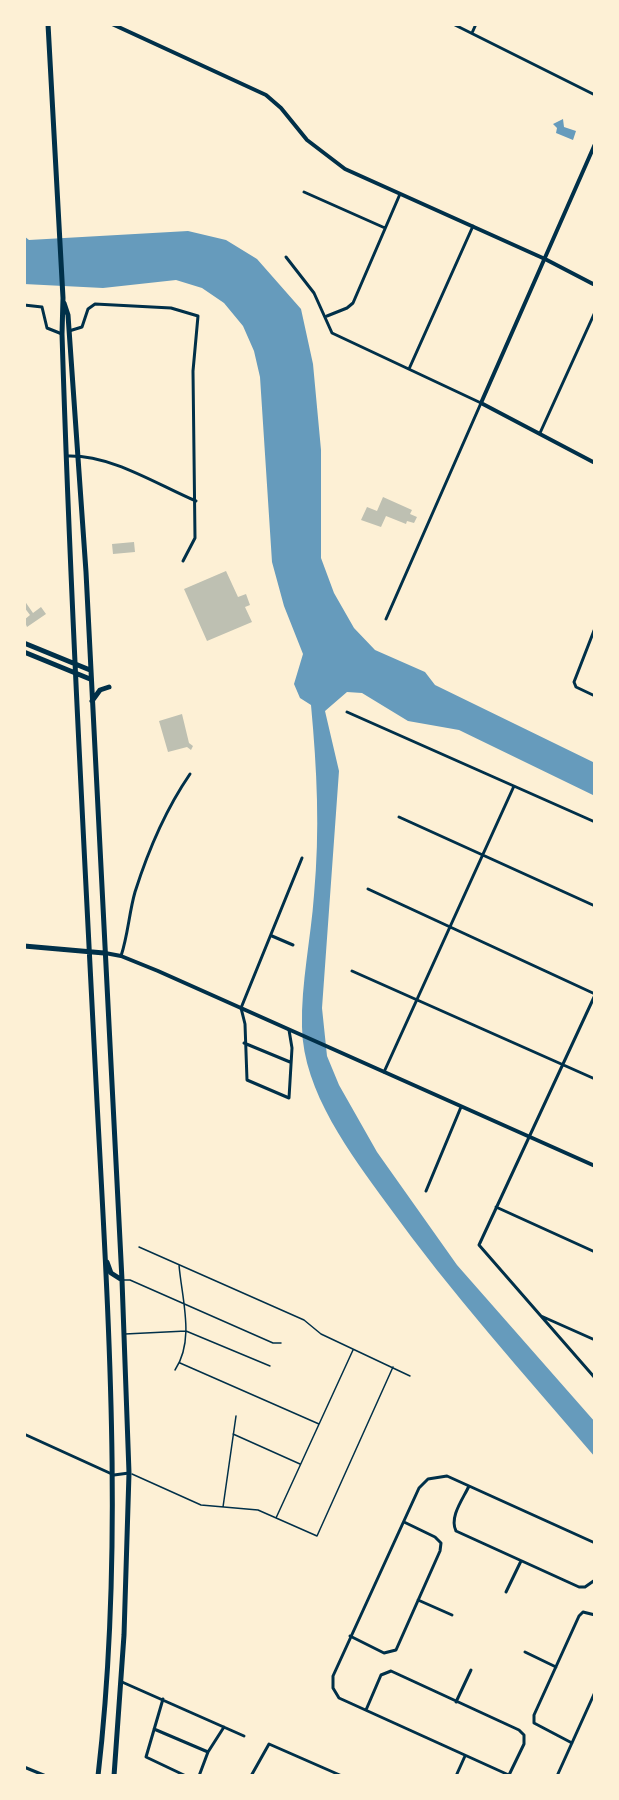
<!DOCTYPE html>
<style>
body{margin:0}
#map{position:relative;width:619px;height:1800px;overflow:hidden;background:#fdf0d5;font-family:Manrope,sans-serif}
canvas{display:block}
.frame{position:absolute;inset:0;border:26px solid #fdf0d5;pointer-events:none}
</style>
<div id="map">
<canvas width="619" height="1800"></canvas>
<div class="frame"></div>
</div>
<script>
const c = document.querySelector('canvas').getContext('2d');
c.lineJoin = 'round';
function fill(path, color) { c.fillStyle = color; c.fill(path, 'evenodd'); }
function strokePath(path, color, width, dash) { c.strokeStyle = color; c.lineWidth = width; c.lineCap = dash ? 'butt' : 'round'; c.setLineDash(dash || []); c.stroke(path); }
fill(new Path2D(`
 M 563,119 L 564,127 L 576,131 L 573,140 L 556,133 L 557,128 L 553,124 Z
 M 188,231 L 226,240 L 257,259 L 301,309 L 313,364 L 321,450 L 321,558 L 334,593 L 354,628 L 375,650 L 425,672 L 435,685 L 595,763 L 595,796 L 459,730 L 408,721 L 362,693 L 347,692 L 325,711 L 339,771 L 322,1008 L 327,1056 L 339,1085 L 377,1152 L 457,1265 L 595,1422 L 595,1457 C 524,1374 451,1293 387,1204 C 351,1154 303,1092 302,1027 C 301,983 311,938 314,895 C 320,830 317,770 311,705 L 300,698 L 294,684 L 303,654 L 284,606 L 272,562 L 260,377 L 254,351 L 243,326 L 224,303 L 202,288 L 176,280 L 103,288 L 24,284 L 24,236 L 29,240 Z`), '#669bbc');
fill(new Path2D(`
 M 383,497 L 412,510 L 410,514 L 417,517 L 414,523 L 407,521 L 406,524 L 386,516 L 381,527 L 361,520 L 367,507 L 377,511 Z
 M 134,542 L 135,552 L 113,554 L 112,544 Z
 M 226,571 L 238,597 L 246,594 L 250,605 L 245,607 L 252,622 L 207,641 L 184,589 Z
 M 24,600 L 33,613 L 41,607 L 46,614 L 27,627 L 24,620 L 30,615 L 24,607 Z
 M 182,714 L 189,743 L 193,746 L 191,750 L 187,747 L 168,752 L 159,721 Z`), '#bec0b2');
strokePath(new Path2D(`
 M 139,1247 L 304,1320 L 321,1334 L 410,1376
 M 124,1280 L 130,1280 L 273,1343 L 281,1343
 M 125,1334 L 186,1331 L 270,1366
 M 180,1363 L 319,1424
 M 175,1370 C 195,1340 182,1300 179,1265
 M 233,1434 L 300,1464
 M 132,1474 L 201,1505 L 258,1510 L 317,1536 L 393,1367
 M 223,1507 L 236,1416
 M 276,1518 L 353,1350`), '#003049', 1.5);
strokePath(new Path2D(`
 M 453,24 L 595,95
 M 472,33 L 476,24
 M 304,192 L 385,228
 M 286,257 L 314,293 L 332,333 L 481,403 L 386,619
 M 24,305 L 42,307 L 47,328 L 62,334
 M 327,316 L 347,308 L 353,303 L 400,194
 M 69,331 L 82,327 L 88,309 L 95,304 L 171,308 L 198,316 L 193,371 L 195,538 L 183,561
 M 409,369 L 473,226
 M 540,433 L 595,312
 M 68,456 C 112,455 156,484 196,501
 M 595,628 L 574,682 L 576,687 L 595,696
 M 347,712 L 595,822
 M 399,817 L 595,906
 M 368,889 L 595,994
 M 272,936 L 293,945
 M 121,956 C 128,935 129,913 135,892 C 148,851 166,809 190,774
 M 352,971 L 595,1079
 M 595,995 L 479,1245 L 595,1378
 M 289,1030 L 292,1048 L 289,1098 L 247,1080 L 245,1024 L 241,1008 L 302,858
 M 244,1043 L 290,1062
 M 384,1072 L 514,786
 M 426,1191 L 461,1107
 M 496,1207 L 595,1252
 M 541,1316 L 595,1340
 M 24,1434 L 114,1475 L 129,1473
 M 469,1486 C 463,1499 449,1517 456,1531 L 579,1587 L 585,1587 L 595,1580
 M 506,1592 L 521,1561
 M 418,1600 L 452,1615
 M 350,1636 L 384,1653 L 396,1650 L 440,1551 L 441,1543 L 435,1537 L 404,1522
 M 525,1652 L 556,1667
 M 122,1682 L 244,1736
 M 163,1699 L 146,1757 L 186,1776
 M 456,1702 L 471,1670
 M 366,1710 L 381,1675 L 391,1671 L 519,1730 L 524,1735 L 524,1744 L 509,1775
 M 154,1729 L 208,1752
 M 572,1743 L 534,1723 L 534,1715 L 579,1616 L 583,1612 L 595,1615
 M 24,1767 L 46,1776
 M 199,1776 L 208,1752 L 224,1727
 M 251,1776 L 269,1744 L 342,1776
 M 456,1776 L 465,1756
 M 511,1776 L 339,1698 L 333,1688 L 333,1676 L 419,1488 L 428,1479 L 447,1476 L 595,1543
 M 557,1776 L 595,1692`), '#003049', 3);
strokePath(new Path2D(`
 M 112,24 L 266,95 L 281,108 L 307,140 L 345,169 L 545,259 L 595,285
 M 595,144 L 481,403 L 595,463
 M 105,953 L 121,956 L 158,971 L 595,1166`), '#003049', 4);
strokePath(new Path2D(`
 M 48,24 L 63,298 L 62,334 C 70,590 84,846 97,1102 C 109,1327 124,1552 98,1776
 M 64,303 L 68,315 L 86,572 L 122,1280 L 129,1473 L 124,1635 L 114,1776
 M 24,643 L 90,670
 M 24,652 L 90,679
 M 92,701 L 100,690 L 109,687
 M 24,946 L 104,953
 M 107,1262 L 111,1273 L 122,1280`), '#003049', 5);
</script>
